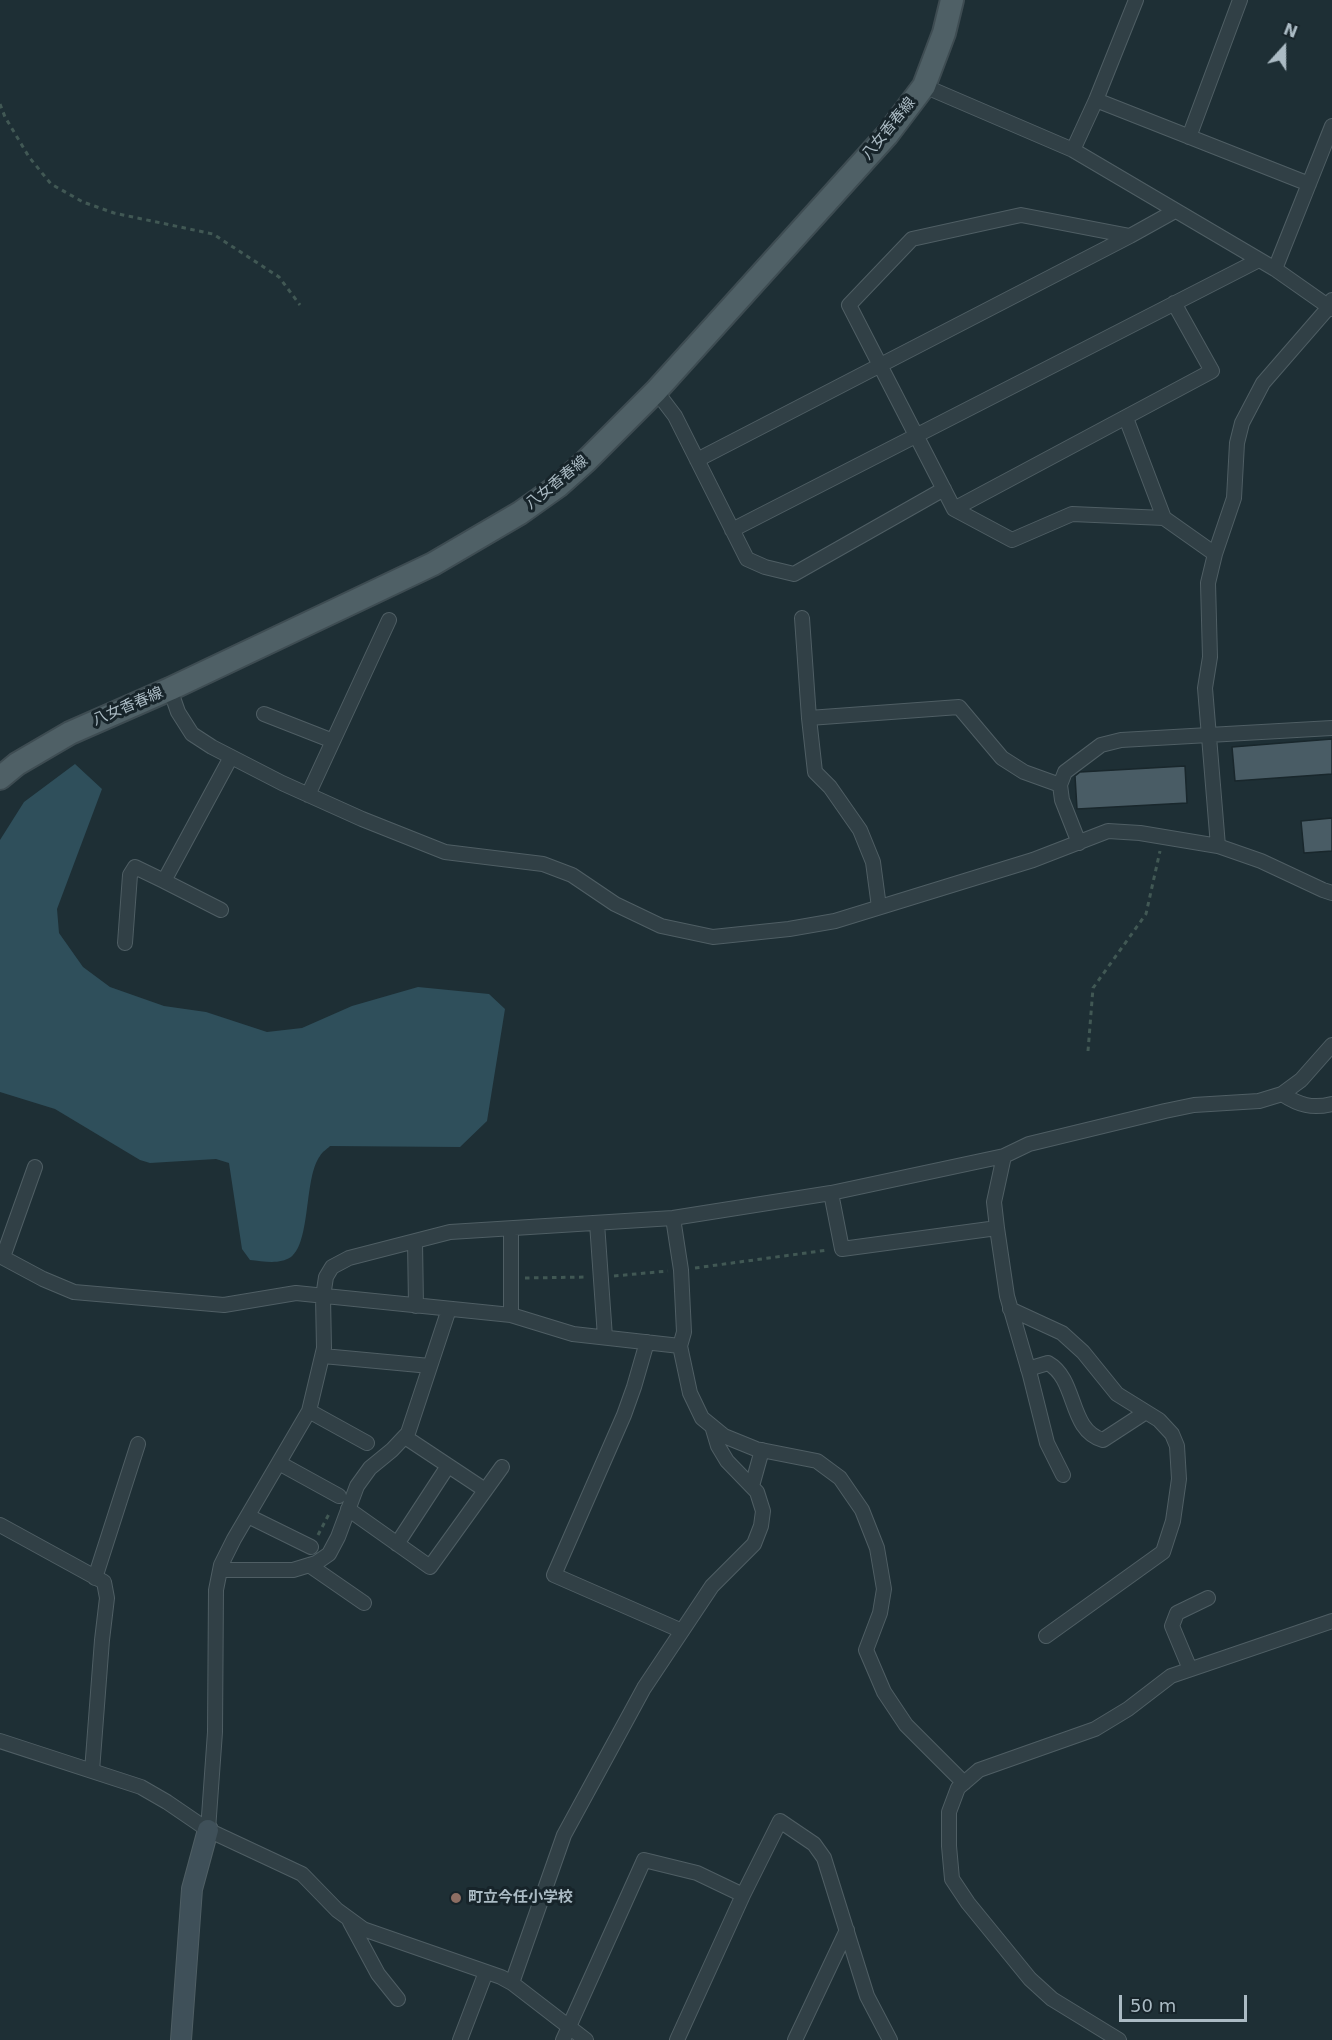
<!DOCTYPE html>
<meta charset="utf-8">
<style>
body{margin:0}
#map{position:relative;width:1332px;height:2040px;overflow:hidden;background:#1e2f35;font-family:"DejaVu Sans",sans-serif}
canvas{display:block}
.north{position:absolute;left:1254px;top:18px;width:60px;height:60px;-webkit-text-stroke:4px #17242a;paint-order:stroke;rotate:21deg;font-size:16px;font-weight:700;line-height:24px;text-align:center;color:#abbbc4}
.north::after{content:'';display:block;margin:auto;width:21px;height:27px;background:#abbbc4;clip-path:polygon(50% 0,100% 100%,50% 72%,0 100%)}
.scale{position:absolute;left:1119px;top:1995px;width:128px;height:27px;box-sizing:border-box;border:3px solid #abbbc4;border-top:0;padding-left:8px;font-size:18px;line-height:21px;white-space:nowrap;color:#abbbc4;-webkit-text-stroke:4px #17242a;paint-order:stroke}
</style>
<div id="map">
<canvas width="1332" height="2040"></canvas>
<div class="north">N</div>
<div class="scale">50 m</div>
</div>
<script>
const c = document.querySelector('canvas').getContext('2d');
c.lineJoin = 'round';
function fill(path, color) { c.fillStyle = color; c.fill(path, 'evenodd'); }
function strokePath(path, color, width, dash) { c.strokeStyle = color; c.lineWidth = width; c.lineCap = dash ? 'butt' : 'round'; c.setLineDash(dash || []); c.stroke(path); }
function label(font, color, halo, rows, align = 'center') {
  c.font = font + ' "DejaVu Sans","Noto Sans JP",sans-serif'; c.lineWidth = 6; c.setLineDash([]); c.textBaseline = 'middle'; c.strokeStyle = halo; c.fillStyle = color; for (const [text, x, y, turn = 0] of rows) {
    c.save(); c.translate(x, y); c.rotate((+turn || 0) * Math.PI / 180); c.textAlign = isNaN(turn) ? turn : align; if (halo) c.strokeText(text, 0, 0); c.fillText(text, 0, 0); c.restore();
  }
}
fill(new Path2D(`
 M 75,764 L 102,789 L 57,909 L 59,933 L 83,967 L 110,987 L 164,1006 L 206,1012 L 267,1032 L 302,1028 L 352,1006 L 418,987 L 489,994 L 505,1009 L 487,1121 L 460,1147 L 330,1146 C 327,1149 322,1152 320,1156 C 304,1177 311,1242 291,1257 C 279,1265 263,1261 250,1260 L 242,1249 L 229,1163 L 216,1159 L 150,1163 L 140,1160 L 55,1109 L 0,1092 L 0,840 L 24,802 Z`), '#2f4f5b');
const building = new Path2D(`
 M 1332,739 L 1332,774 L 1235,781 L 1232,747 Z
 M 1185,766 L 1187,803 L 1077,809 L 1075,776 L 1080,772 Z
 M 1332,818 L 1332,851 L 1304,853 L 1301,821 Z`);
fill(building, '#495c65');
strokePath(building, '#19272c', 1.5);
const street = new Path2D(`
 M 924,86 L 1073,150 L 1275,269 L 1332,309
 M 1096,100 L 1309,184
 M 1189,137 L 1240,0
 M 1073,150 L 1096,100 L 1136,0
 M 1130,236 L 1021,215 L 912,239 L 849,305 L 954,509 L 1012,540 L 1072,514 L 1164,518 L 1215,554
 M 1275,269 L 1332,126
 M 656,391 L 675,416 L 747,559 L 765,567 L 794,574 L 944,489
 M 1126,418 L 1164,518
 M 697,460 L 1130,236 L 1175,211
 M 954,509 L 1212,371 L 1174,303
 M 732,530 L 1259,260
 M 802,618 L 809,718
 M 170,689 L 178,712 L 192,734 L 212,747 L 282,783 L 362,819 L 445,852 L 543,864 L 572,875 L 615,904 L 661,926 L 713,937 L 789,929 L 835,921 L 1033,860 L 1108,831 L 1140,833 L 1218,846 L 1261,861 L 1323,890 L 1332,893
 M 264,714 L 333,741
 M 308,795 L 389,620
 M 1079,843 L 1062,800 L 1060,785 L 1065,772 L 1101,745 L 1121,740 L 1332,728
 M 1218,846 L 1205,688 L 1210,657 L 1208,583 L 1215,554 L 1234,498 L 1237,443 L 1242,423 L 1263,383 L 1329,307 L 1332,300
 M 879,907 L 873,862 L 860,830 L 830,787 L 815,772 L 809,718 L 959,707 L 1002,758 L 1024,772 L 1060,785
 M 221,910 L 164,881 L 231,757
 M 125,943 L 130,875 L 135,867 L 164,881
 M 1282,1094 C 1299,1105 1312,1109 1332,1104
 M 831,1193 L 842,1249 L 997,1228 L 994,1202 L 1004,1156
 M 673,1218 L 681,1270 L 684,1332 L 680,1346 L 690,1393 L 702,1418 L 724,1436 L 756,1449 L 817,1461 L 840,1478 L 862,1510 L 877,1548 L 884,1589 L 880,1613 L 866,1650 L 884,1692 L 906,1725 L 964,1783
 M 597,1223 L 605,1337
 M 997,1228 L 1007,1296 L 1030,1375 L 1047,1443 L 1063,1475
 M 415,1241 L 416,1306
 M 0,1256 L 43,1279 L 74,1292 L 224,1305 L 296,1293 L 511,1315 L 573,1334 L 680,1346
 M 3,1257 L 35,1167
 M 1010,1309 L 1062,1333 L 1083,1352 L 1117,1394 L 1159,1420 L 1172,1434 L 1177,1446 L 1179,1479 L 1173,1521 L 1163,1552 L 1046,1636
 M 511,1315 L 511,1229
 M 647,1342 L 634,1387 L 624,1415 L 554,1575 L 682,1631
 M 323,1356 L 430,1366
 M 1028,1369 L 1048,1363 C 1078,1380 1068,1430 1103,1440 L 1146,1412
 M 309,1411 L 367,1443
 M 405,1437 L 485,1490
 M 279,1463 L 339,1496
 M 752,1486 L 762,1450
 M 348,1509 L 430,1567 L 502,1467
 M 248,1516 L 311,1547
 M 0,1525 L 104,1582 L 107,1598 L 102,1640 L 92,1771
 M 397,1544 L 448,1466
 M 309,1565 L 364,1603
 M 221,1570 L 293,1570 L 316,1563 L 329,1554 L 338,1537 L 357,1486 L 370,1468 L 392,1450 L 408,1433 L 449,1309
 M 95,1578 L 138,1444
 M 1190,1669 L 1172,1626 L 1177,1613 L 1208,1598
 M 0,1741 L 141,1787 L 167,1802 L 208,1830 L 302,1874 L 337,1910 L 363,1929 L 501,1977 L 512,1983 L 586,2040
 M 208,1830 L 215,1732 L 216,1590 L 221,1565 L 234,1539 L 309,1411 L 324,1348 L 323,1297 L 326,1277 L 332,1267 L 349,1258 L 450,1232 L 673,1218 L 831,1193 L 1004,1156 L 1029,1144 L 1165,1111 L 1194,1105 L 1259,1101 L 1282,1094 L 1301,1080 L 1332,1045
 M 743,1895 L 780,1821 L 814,1844 L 824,1858 L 867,1996 L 890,2040
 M 350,1922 L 378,1974 L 398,1999
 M 512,1983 L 564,1835 L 644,1688 L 712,1586 L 754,1544 L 761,1526 L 763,1511 L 757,1492 L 727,1461 L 718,1446 L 712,1426
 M 460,2040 L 486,1972
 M 563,2040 L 644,1860 L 697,1873 L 743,1895 L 677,2040
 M 795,2040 L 847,1930
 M 1119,2040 L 1052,1999 L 1030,1979 L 968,1903 L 952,1879 L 949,1846 L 949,1812 L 958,1788 L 979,1770 L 1095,1729 L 1128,1709 L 1171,1676 L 1332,1621`);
const secondary = new Path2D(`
 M 181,2040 L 192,1889 L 208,1830`);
const primary = new Path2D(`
 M 0,778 L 17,764 L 70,733 L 170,689 L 433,564 L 520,513 L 558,486 L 586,461 L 656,391 L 887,135 L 924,86 L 944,33 L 952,0`);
strokePath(street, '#4f5e64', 16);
strokePath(secondary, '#4f5e64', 22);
strokePath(primary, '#3e4c52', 26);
strokePath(new Path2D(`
 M 0,104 L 5,117 L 29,157 L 51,184 L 83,202 L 114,213 L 213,234 L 279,277 L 300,305
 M 1088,1051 L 1093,988 L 1146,914 L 1160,851
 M 695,1268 L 828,1250
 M 614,1276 L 668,1271
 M 525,1278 L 587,1277
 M 318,1535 L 329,1514`), '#415854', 3, [4.5, 4.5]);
strokePath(street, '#314046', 14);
strokePath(secondary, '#3f5059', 20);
strokePath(primary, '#4f6066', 22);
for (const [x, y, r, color] of [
 [456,1898,6,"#8d6e63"]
]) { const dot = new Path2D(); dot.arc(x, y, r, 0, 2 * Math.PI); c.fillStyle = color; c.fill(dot); strokePath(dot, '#17242a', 2); }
label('15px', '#abbbc4', '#17242a', [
 ["八女香春線",889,129,-51],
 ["八女香春線",557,483,-39],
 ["八女香春線",128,707,-23]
]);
label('bold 15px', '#abbbc4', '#17242a', [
 ["町立今任小学校",468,1898]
], 'left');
</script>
